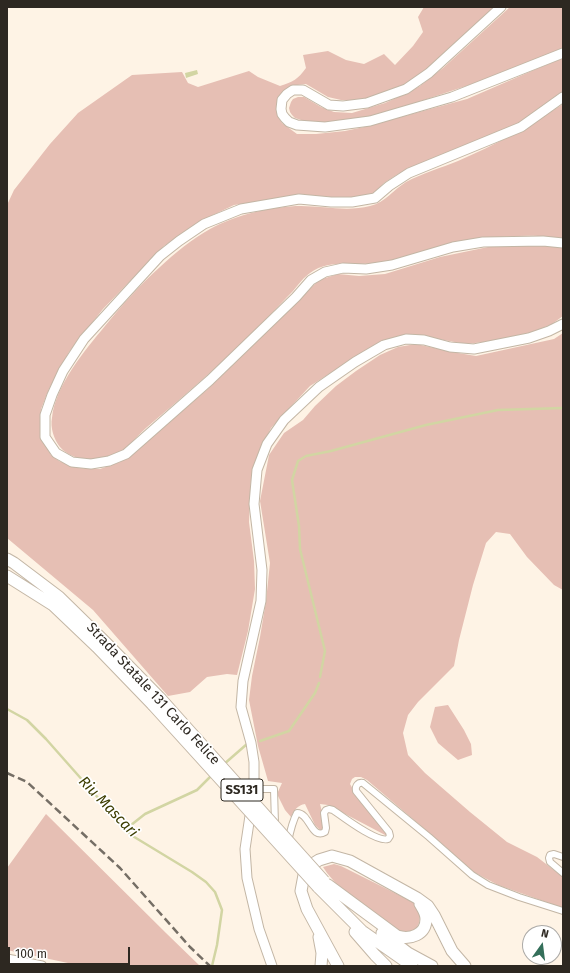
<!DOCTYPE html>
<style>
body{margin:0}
#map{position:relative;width:570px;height:973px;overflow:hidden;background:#fef3e5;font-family:"Fira Sans",sans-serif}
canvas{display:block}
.frame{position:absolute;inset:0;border:8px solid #2d2821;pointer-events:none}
.north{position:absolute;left:522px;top:925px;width:40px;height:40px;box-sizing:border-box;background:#fff;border:1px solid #aba9a6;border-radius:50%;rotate:14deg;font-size:11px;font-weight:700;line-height:16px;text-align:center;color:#2d2821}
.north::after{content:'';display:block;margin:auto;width:14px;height:18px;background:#346f5a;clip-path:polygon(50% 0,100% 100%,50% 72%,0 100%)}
.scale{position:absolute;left:8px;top:947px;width:122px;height:18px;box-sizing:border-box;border:2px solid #2d2821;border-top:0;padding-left:5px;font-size:12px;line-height:14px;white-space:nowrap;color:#2d2821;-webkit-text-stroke:3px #fff;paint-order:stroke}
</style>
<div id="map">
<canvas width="570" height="973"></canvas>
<div class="frame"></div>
<div class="north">N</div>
<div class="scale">100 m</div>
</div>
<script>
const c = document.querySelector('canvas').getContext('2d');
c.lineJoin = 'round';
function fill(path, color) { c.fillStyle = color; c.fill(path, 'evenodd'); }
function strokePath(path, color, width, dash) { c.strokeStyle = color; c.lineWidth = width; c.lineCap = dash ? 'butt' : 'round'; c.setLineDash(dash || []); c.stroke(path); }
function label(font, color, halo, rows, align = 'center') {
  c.font = font + ' "Fira Sans",sans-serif'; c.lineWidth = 3.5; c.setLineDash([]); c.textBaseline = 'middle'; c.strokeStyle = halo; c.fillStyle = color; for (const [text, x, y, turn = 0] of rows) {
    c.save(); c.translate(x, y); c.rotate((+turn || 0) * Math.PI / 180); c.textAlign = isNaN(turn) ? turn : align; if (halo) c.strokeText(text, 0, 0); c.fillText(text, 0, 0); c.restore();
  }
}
fill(new Path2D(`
 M 424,7 L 495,7 L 436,60 L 422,74 L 408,83 L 376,96 L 358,100 L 341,100 L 328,97 L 306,84 L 297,85 L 285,93 L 277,109 L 279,118 L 282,123 L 297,134 L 316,134 L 345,131 L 364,127 L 467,99 L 534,70 L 563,58 L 563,93 L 518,124 L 398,174 L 384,183 L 373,194 L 363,197 L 344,198 L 303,195 L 234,205 L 211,216 L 192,227 L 164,246 L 103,309 L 69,352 L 49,389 L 41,409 L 40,427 L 44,443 L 51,455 L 59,461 L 77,468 L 100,469 L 120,462 L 144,444 L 209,388 L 319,280 L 338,274 L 359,276 L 385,274 L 440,257 L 488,247 L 555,245 L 563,247 L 563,316 L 552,324 L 528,334 L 492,341 L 466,344 L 410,334 L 386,340 L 351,360 L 310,386 L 271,428 L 258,454 L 251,479 L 249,522 L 254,561 L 255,589 L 248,631 L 237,675 L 227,674 L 207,677 L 190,692 L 168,696 L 93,610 L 7,538 L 7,205 L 14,190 L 50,144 L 78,113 L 132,75 L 182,72 L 188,83 L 198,87 L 249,71 L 258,77 L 280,86 C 293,82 298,79 306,68 L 303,55 L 328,51 L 346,60 L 364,64 L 384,54 L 395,65 L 413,46 L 423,32 L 418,17 Z
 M 510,7 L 563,7 L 563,48 L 472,84 L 385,113 L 346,122 L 310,123 L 295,118 L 292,115 L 290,112 L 289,108 L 291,102 L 293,99 L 298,97 L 304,97 L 321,107 L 334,112 L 352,113 L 385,103 L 407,93 L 420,86 L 443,68 Z
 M 563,104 L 563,239 C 555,238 546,236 538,236 C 522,235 504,237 488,238 C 473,240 459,241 444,245 C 424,250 405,258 384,262 C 376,263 367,264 359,264 C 342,264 325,262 310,273 C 304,277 298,285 293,291 C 284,300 276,309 267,318 C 240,347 210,373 180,399 C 169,409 157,418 146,428 C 134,439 123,454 107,458 C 92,462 71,460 60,447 C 54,440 50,427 52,418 C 55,386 85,350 105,326 C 122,305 140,285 160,267 C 175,253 192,239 210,229 C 235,215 273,206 301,206 C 324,206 347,212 370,206 C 386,202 393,190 406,182 C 423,173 441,168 458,161 C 495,145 530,126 563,104 Z
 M 563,333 L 563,590 L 554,585 L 527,557 L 510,534 L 496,532 L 486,543 L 473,585 L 459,640 L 454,666 L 418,702 L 408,715 L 403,733 L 408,755 L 425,773 L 470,812 L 507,842 L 537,857 L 563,877 L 563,908 L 498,885 L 468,869 L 448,849 L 367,780 L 361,777 L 355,777 L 352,779 L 350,784 L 354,791 L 388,832 L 387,836 L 328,805 L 320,804 L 324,820 L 324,829 L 320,830 L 315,825 L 305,804 C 298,805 294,810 291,817 L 285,810 L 277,794 L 282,783 L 268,781 L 258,746 L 249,700 L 252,676 L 260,637 L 266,601 L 270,563 L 260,501 L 269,455 L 284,433 L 303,420 L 315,406 L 336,386 L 356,371 L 380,355 L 398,347 L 416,344 L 458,353 L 476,356 L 554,339 Z
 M 448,705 L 464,730 L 471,744 L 472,755 L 458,760 L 438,743 L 430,727 L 435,707 Z
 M 46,814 L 166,933 L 200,966 L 82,966 L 7,950 L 7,868 Z
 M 334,864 L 341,866 L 417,904 C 422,917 421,925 411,934 L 397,932 L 344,893 L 327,873 L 323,867 Z`), '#e6bfb4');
fill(new Path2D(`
 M 197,70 L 198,74 L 186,78 L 185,73 Z`), '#d2d5a3');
strokePath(new Path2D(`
 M 320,677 L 325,651 L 300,549 L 299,526 L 292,480 L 298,461 L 306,456 L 331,451 L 426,425 L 498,410 L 563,408
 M 7,709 L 27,720 L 46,739 L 131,835 L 192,872 L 206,882 L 215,892 L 222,910 L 217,945 L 212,966
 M 260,741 L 289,731 L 315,693 L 319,683
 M 223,765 L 247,744
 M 126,829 L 145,814 L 197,790 L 212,775`), '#d2d5a3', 2.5);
const minor = new Path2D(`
 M 254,789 L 274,789 L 275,824
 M 288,842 C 290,832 292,822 297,813 C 310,813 311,840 325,832 L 326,828 L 324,813 L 326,810 L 329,809 L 333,810 C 343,817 377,843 388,839 L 390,836 L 389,832 L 356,791 C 355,786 358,782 363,783 L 429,837 L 472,875 L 488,885 L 519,897 L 563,911
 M 563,857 L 554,854 L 550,855 L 549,858 L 550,862 L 563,873`);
const secondary = new Path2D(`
 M 501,7 L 429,73 L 406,89 L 367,103 L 343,106 L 329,105 L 303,90 L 293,90 L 287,94 L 282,100 L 281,109 L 282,114 L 285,118 L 289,122 L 297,125 L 325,127 L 370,121 L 452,97 L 563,53
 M 563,97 L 521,127 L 409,173 L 389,186 L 375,198 L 352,202 L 331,202 L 299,199 L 241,209 L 204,224 L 179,241 L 160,256 L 84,339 L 63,371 L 52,395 L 45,415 L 45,437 L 56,453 L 72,462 L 91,464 L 109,461 L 126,454 L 210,380 L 296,297 L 311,280 L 325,272 L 343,268 L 366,269 L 392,265 L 453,247 L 483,242 L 543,241 L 563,243
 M 7,959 L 42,966
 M 272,966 L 259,929 L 247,878 L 245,849 L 254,789 L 254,762 L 251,743 L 241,707 L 243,681 L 261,601 L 262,570 L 254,504 L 257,470 L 267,444 L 284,420 L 319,387 L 355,362 L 384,345 L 406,339 L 424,340 L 450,347 L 474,349 L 529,338 L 549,331 L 563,324`);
const trunk = new Path2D(`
 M 7,559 L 14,563 L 59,597 L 106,643 L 160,698
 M 7,576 L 53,605 L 97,647 L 153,705
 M 328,885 L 397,936 C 410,940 426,935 426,919 C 426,913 423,909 420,904
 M 318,887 L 362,931 L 412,966
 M 355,932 L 375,955 L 386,966
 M 382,933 L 408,953 L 432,966
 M 319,937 L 322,953 L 321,966
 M 338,966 L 307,909 L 301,891 L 304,875 L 311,865 L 319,860 L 332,856 L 350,861 L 417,898 L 428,906 L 434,915 L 452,951 L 465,966`);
strokePath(minor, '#c3b6a5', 8);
strokePath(secondary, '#c3b6a5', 11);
strokePath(trunk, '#c3b6a5', 13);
strokePath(minor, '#fff', 6);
strokePath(secondary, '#fff', 9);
strokePath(trunk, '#fff', 11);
strokePath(new Path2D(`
 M 7,773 L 27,782 L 120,868 L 190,947 L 210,966`), '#756e65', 2.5, [8, 4]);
const trunkBridge = new Path2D(`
 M 160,698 L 324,881
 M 153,705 L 318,887`);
strokePath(trunkBridge, '#c3b6a5', 13, []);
strokePath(trunkBridge, '#fff', 11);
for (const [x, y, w] of [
 [242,790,42]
]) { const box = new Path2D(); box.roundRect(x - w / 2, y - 11, w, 22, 3); c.fillStyle = '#fff'; c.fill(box); strokePath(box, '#2d2821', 1); }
label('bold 13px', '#2d2821', null, [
 ["SS131",242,790]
]);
label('14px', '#2d2821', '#fff', [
 ["Strada Statale 131 Carlo Felice",153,694,47]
]);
label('italic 15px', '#3c3d00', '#fff', [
 ["Riu Mascari",108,807,46]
]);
</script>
